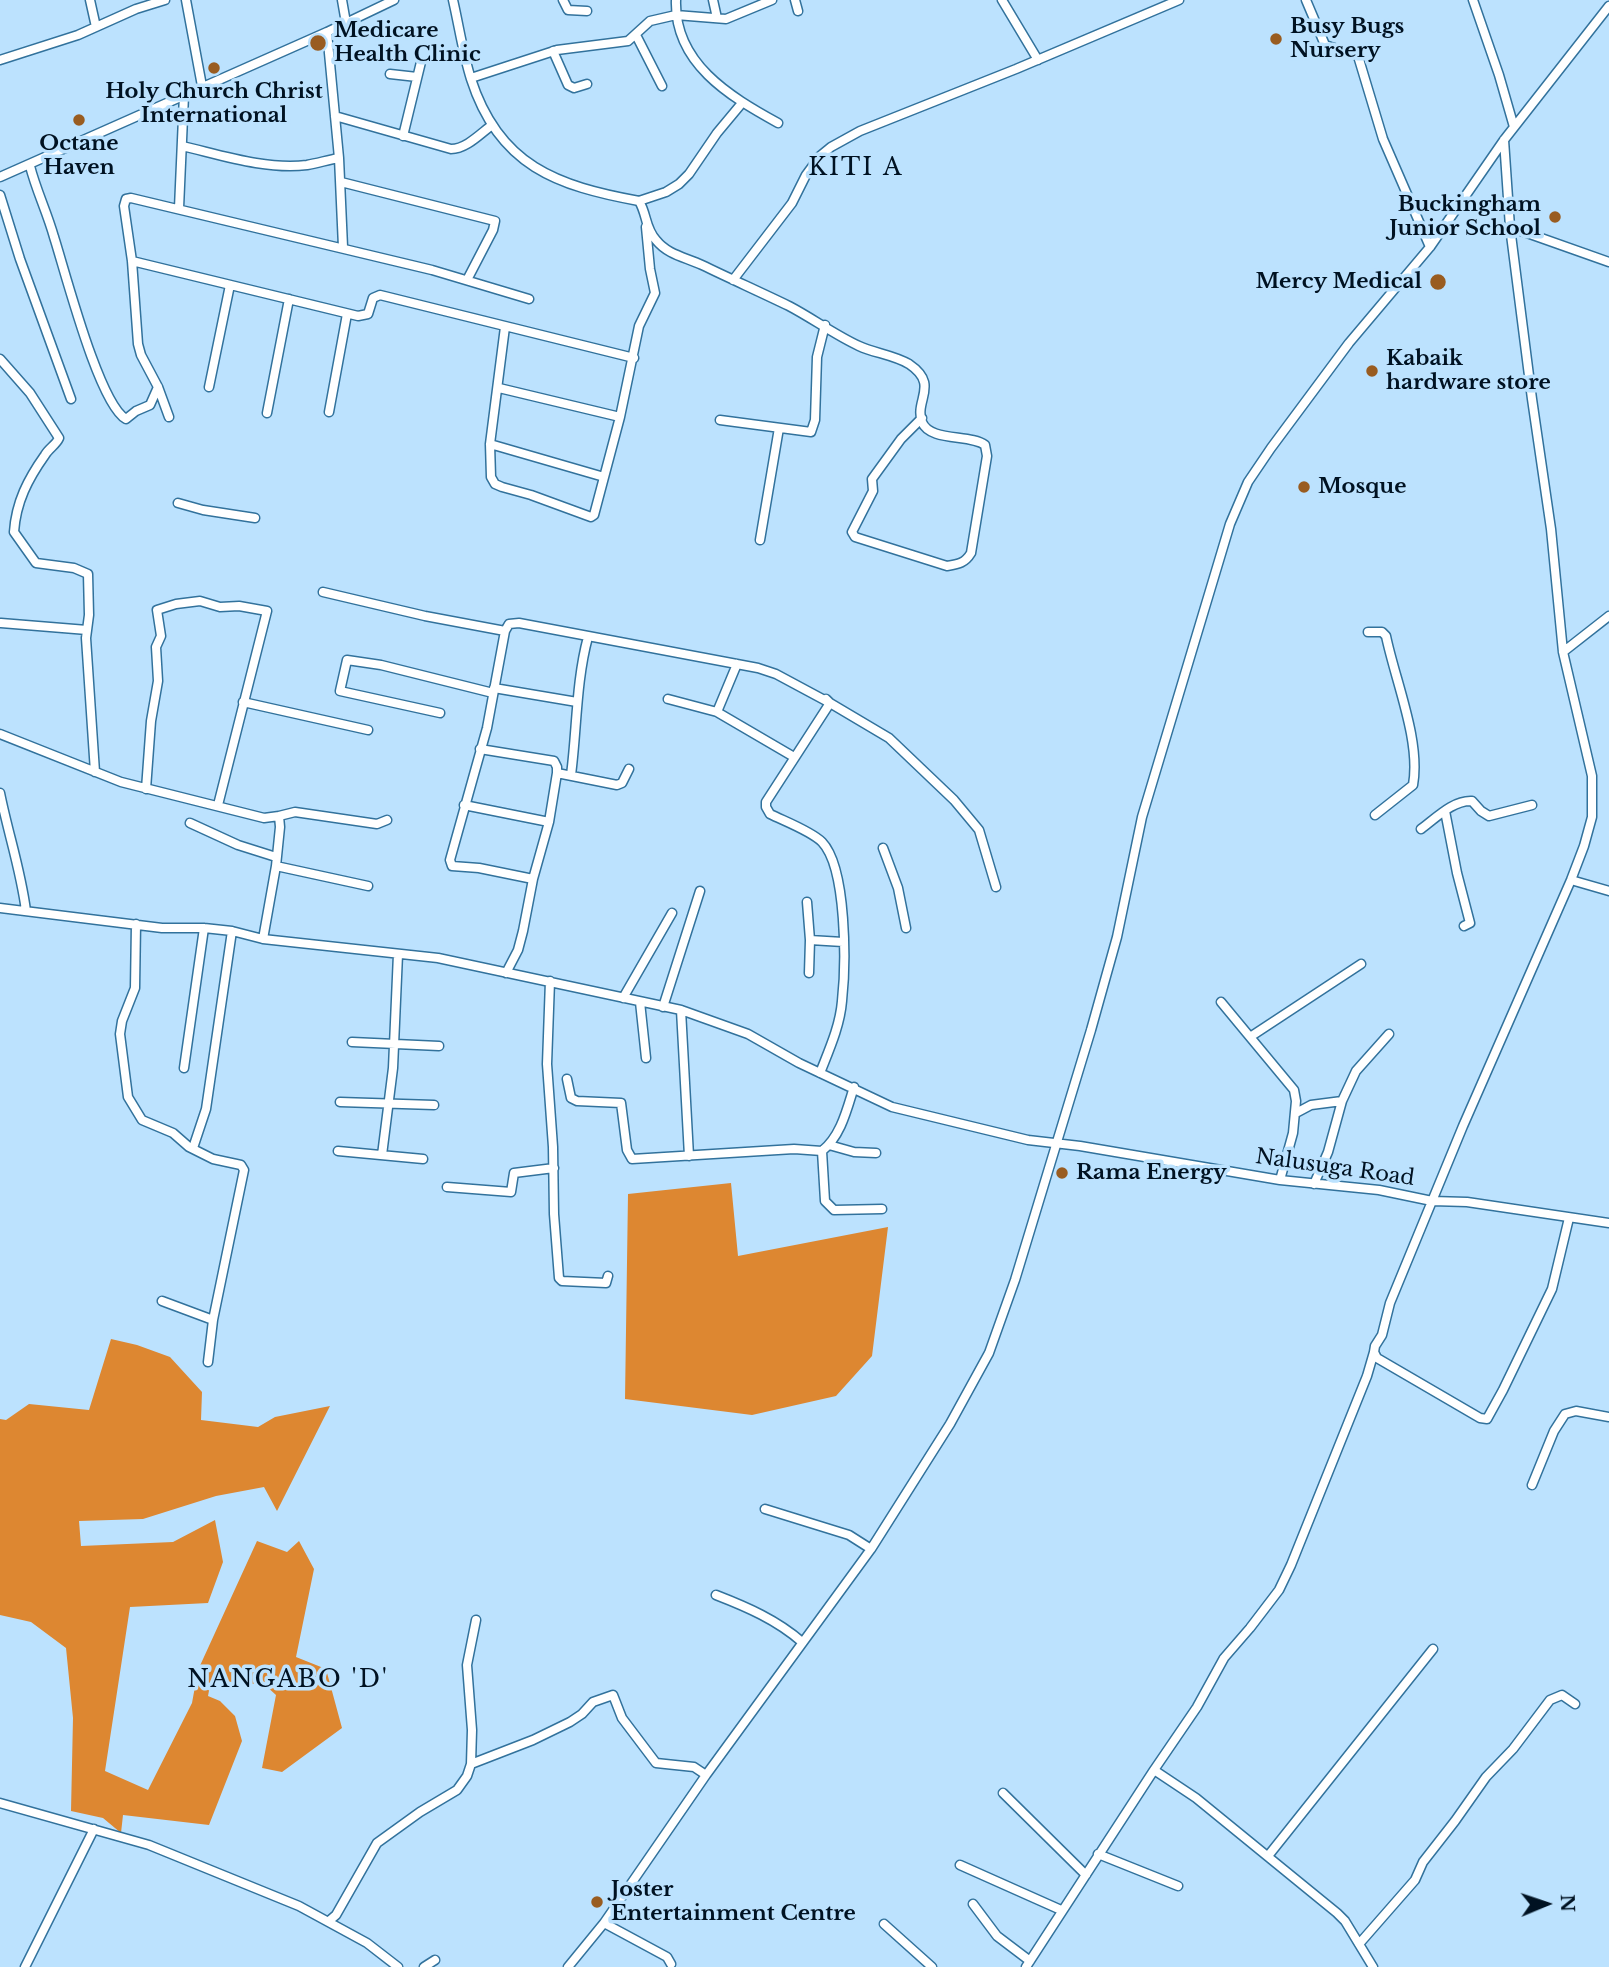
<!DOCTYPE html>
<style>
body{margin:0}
#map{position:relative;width:1609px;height:1967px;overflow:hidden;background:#bce2fe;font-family:"Libre Baskerville",serif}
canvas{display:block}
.north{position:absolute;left:1511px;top:1869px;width:70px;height:70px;-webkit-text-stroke:5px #bce2fe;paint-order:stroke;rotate:88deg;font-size:19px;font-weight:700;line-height:28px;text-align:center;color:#001222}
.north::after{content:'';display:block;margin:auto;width:24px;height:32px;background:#001222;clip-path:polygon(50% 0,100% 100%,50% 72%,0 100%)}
</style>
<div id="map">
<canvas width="1609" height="1967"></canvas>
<div class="north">N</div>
</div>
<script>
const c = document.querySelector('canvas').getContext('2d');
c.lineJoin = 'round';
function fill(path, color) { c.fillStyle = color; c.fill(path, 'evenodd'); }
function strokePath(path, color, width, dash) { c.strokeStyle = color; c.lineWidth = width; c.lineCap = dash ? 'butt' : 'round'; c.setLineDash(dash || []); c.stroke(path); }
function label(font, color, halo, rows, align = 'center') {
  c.font = font + ' "Libre Baskerville",serif'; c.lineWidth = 7; c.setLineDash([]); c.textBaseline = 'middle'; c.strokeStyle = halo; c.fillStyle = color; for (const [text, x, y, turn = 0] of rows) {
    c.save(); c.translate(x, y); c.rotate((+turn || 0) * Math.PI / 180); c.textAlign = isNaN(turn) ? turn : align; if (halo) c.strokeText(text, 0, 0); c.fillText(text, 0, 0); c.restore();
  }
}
fill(new Path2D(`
 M 731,1183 L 738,1256 L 888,1227 L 872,1356 L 836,1396 L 752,1415 L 625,1399 L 628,1194 Z
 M 111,1339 L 137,1345 L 170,1357 L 202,1392 L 201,1420 L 258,1427 L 275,1417 L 330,1406 L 277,1511 L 264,1487 L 216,1496 L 143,1519 L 79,1521 L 81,1546 L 173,1542 L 215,1520 L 223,1562 L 208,1603 L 130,1607 L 105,1771 L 148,1790 L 192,1703 L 198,1670 L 257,1541 L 287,1552 L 299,1541 L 314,1569 L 296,1657 L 326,1669 L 342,1728 L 282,1772 L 262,1768 L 276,1695 L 265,1685 L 211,1680 L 208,1696 L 220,1701 L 235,1716 L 242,1741 L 209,1825 L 123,1815 L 121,1833 L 103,1818 L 71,1811 L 73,1718 L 66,1648 L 31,1622 L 0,1615 L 0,1419 L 6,1420 L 29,1404 L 89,1410 Z`), '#dd8731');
const minor = new Path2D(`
 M 90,0 L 96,27
 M 186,0 L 202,86
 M 342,0 L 346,23
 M 453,0 C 459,26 463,54 471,79 C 499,166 557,186 639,201 C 647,214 645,228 656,240 C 668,255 685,257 702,265 C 731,279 760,292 789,306 C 812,318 835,335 859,346 C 874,353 894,355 909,364 C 940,385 914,400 922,422 C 930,442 970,434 985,445 L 987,456 L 971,553 C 965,563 959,564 947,566 L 855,537 L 852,532 L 873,491 L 872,479 L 901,439 L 922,418
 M 563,0 L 568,10 L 587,11
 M 676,0 C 674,63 729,96 778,123
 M 713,0 L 717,18
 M 795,0 L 798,11
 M 1002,0 L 1038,60
 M 1306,0 L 1325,45 L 1358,56 L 1383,139 L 1430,247
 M 1473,0 L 1499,75 L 1514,127
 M 327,32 L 339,158 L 343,247
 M 636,35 L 662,86
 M 553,51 L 568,85 L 574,88 L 587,84
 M 0,60 L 78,35 L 136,9 L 165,0
 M 390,74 L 417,77
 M 471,78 L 557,50 L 628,41 L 650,21 L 676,15 L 726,19 L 772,0
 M 335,116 L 451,149 C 466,149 480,134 492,125
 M 403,136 L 421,62
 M 1504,140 L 1510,227 L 1532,399 L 1551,529 L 1563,652 L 1592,776 L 1592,817 L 1584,846 L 1571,880 L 1463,1126 L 1390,1303 L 1382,1335 L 1375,1346 L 1374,1352 L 1377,1358 L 1480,1418 L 1487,1419 L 1503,1390 L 1552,1289 L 1569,1218
 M 182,146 C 221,155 266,170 307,165 C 318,163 328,160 339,158
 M 30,166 C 36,190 47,212 54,237 C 65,271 99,404 126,419 L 136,411 L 150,405 L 158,387
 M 0,177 L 327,32 L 394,0
 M 341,182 L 495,221 L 493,230 L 467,280
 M 0,195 L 20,259 L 71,399
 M 639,201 L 666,192 L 679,184 L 689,174 L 717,133 L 742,103
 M 179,208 L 184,95
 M 1510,227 L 1609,262
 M 132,261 L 358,316 L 368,314 L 373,298 L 380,295 L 634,358
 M 733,280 L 792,203 L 806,175 L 820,156 L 831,147 L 860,131 L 1016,69 L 1179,0
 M 505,327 L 490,444 L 491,477 L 495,484 L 502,487 L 531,495 L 591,517 L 594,515 L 620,417 L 639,326 L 655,293 L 650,269 L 646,227
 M 0,359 L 30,393 L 59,438 C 56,445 49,448 45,455 C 28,479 16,502 14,532 L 36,563 L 74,568 L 88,574 L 89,615 L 86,638 L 95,772
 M 209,387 L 230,285
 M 499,388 L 620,417
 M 329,412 L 347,314
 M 267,413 L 289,299
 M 169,417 L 158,387 L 141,355 L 138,344 L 132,261 L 124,206 L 126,199 L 131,198 L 432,270 L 529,299
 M 720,420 L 811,432 L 815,420 L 817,357 L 825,325
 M 490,444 L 604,477
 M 178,503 L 203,510 L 255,518
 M 760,540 L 779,428
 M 323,592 L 425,616 L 505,631 L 509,624 L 519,623 L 758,668 L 776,674 L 830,703 L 889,738 L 954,800 L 979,830 L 996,887
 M 1,623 L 87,630
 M 505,631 L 487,728 L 450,860 L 452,866 L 479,868 L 533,879
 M 1368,632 L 1382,632 L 1386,636 C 1395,680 1421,741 1413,785 L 1375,815
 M 1563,652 L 1609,616
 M 494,688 L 577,702
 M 668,699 L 717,712 L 794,757
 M 243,702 L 368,730
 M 717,712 L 737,664
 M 440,713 L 340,691 L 347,660 L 381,665 L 493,693
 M 0,734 L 121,782 L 264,818 L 279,816 L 280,827 L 276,866 L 263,939
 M 480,749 L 554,761 L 557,767 L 557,773 L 617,785 L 622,783 L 629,769
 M 571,775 C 577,729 576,681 588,637
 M 146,789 L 151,721 L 158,681 L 156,647 L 161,636 L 157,610 L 176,604 L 200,601 L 220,607 L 239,606 L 267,611 L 218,805
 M 0,793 C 8,833 21,871 26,911
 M 464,805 L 549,822
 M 1445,811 L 1457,873 L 1470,923 L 1464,926
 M 279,816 L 295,812 L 377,824 L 387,820
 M 190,823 L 238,845 L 276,857
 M 1421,829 C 1436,818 1453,800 1472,801 L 1481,811 L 1489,816 L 1532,805
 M 883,848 L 898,888 L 906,928
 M 276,866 L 368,886
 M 1571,880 L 1609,891
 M 807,902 L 810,940 L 843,942
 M 0,908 L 162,928 L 204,928 L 232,931 L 263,939 L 438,958 L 681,1010 L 748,1034 L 799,1063 L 892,1107 L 1028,1140 L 1080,1146 L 1280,1180 L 1379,1190 L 1432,1201 L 1467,1202 L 1609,1223
 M 136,924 L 135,988 L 122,1021 L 120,1034 L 128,1097 L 142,1120 L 173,1133 L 189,1147 L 213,1159 L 241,1165 L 244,1170 L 213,1320 L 208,1362
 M 506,973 L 518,950 L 523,931 L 533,879 L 549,822 L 557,773
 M 809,973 L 810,940
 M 550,981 L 547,1064 L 553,1147 L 554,1214 L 559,1278 L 562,1281 L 606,1283 L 608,1276
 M 623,998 L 672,913
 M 640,1002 L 646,1058
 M 1221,1002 L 1250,1037
 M 663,1007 L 700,891
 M 681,1010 L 689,1156
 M 352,1042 L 439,1046
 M 184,1068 L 204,928
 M 820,1073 C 829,1050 840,1026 842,1001 C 846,965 847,868 822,842 C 811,831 784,821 770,814 L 766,807 L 766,802 L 830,703 L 826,699
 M 567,1079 L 571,1098 L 577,1101 L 621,1103 L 627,1150 L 632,1159 L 794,1149 L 822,1151
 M 854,1087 C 847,1109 841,1136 822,1151 L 825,1201 L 834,1210 L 882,1209
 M 340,1102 L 434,1105
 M 1296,1113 L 1311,1105 L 1342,1101 L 1356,1071 L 1389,1034
 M 829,1145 L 854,1152 L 876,1153
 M 193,1148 L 206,1109 L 232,931
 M 338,1151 L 423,1159
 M 382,1155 L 393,1068 L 398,954
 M 1280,1180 L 1293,1133 L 1296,1101 L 1294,1090 L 1250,1037 L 1361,964
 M 1314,1184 L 1328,1152 L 1342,1101
 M 447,1187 L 511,1192 L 514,1173 L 554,1168
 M 162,1301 L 213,1320
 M 1532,1485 L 1554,1431 L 1565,1414 L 1576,1411 L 1609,1417
 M 765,1509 L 849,1535 L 871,1549
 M 716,1595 C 747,1607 777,1620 802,1642
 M 471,1764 L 472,1730 L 467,1665 L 476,1620
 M 1154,1770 L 1197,1707 L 1224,1658 L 1250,1628 L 1279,1590 L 1291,1565 L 1367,1376 L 1374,1352
 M 1003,1793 L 1086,1875
 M 0,1803 L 149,1845 L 299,1906 L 367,1943 L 398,1967
 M 1098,1854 L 1178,1886
 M 1268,1856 L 1433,1649
 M 960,1865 L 1061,1910
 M 973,1904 L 997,1936 L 1030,1961
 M 329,1921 L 336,1915 L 377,1843 L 420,1812 L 457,1790 L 467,1776 L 471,1764 L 533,1740 L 570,1722 L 582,1714 L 593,1702 L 613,1695 L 622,1718 L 656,1763 L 694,1767 L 706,1775
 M 604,1923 L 667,1957 L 671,1964
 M 884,1924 L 932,1967
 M 1359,1944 L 1415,1880 L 1423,1862 L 1455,1821 L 1486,1777 L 1513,1749 L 1550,1700 L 1562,1695 L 1575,1704
 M 25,1967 L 94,1829
 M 424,1967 L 435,1960
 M 568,1967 L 604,1923 L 706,1775 L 871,1549 L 950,1424 L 989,1353 L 1015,1280 L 1091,1030 L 1117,937 L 1142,817 L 1230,524 L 1248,482 L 1271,448 L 1349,343 L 1430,247 L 1504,140 L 1609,6
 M 1026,1967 L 1154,1770 L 1196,1798 L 1337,1913 L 1345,1921 L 1373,1967`);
strokePath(minor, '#32729c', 11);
strokePath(minor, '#fff', 8);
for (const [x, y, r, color] of [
 [1276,39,7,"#995c20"],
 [318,43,9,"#995c20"],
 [214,68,7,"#995c20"],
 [79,120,7,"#995c20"],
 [1555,217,7,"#995c20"],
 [1438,282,9,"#995c20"],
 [1372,371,7,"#995c20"],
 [1304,487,7,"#995c20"],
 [1062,1173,7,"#995c20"],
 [597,1902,7,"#995c20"]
]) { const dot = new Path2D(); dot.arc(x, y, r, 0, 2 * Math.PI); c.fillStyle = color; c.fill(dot); strokePath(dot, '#bce2fe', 2.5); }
label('bold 21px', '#001222', '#bce2fe', [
 ["Busy Bugs",1290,27],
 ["Nursery",1290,51],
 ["Medicare",334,31],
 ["Health Clinic",334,55],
 ["Holy Church Christ",214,92,"center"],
 ["International",214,116,"center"],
 ["Octane",79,144,"center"],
 ["Haven",79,168,"center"],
 ["Buckingham",1541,205,"right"],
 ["Junior School",1541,229,"right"],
 ["Mercy Medical",1422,282,"right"],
 ["Kabaik",1386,359],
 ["hardware store",1386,383],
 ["Mosque",1318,487],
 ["Rama Energy",1076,1173],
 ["Joster",611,1890],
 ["Entertainment Centre",611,1914]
], 'left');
label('21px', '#001222', '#bce2fe', [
 ["Nalusuga Road",1335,1168,8]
]);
c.letterSpacing = '2px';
label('24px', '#001222', '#bce2fe', [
 ["KITI A",856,168],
 ["NANGABO 'D'",288,1680]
]);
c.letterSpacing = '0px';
</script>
